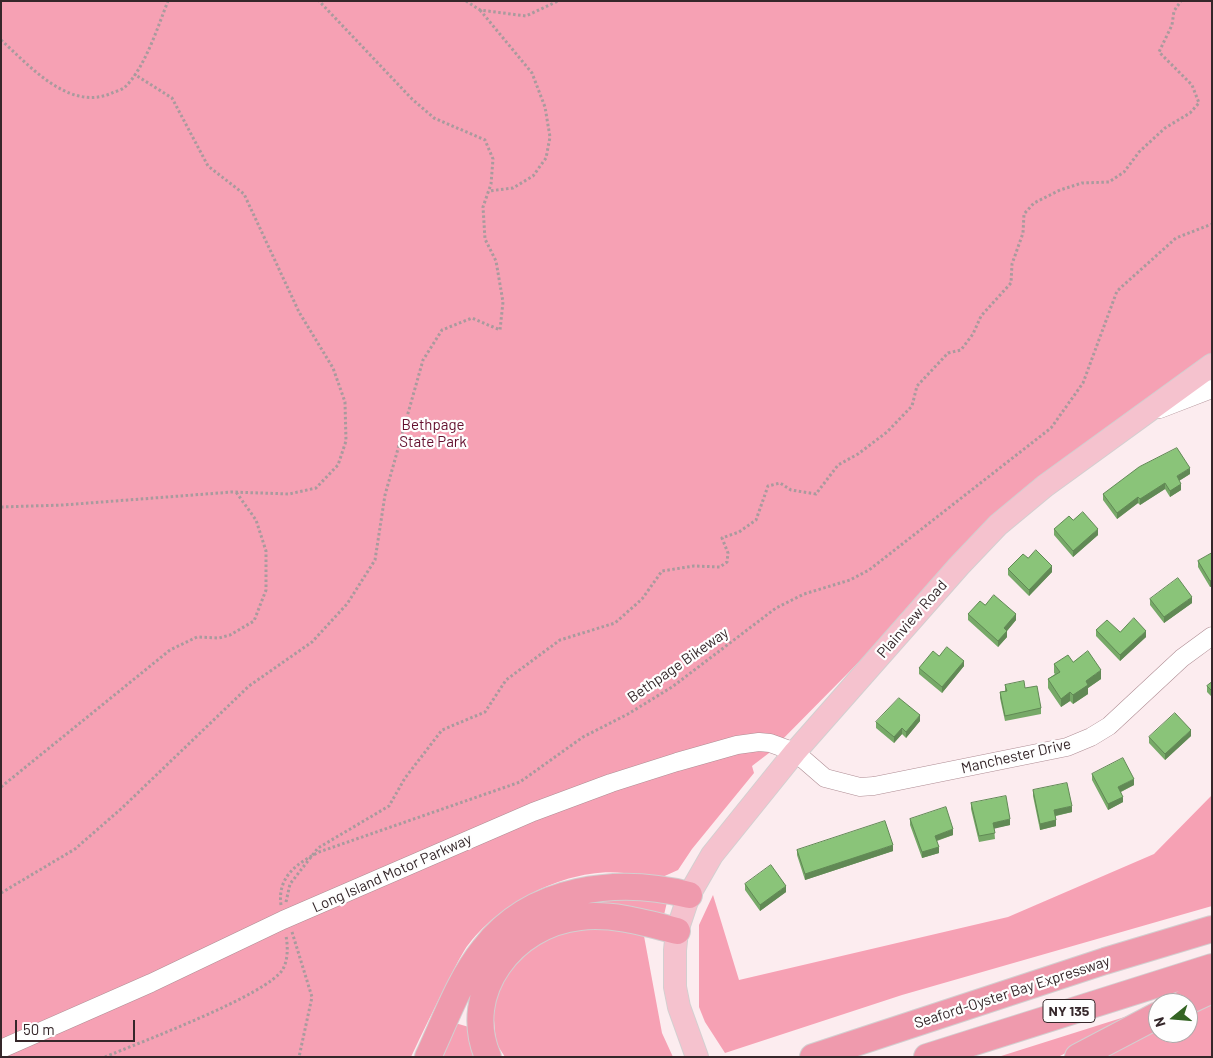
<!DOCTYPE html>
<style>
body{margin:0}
#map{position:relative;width:1213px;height:1058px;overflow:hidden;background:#fcecef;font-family:Barlow,sans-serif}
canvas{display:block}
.frame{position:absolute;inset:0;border:2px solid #35272a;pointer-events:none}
.north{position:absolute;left:1148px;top:993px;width:50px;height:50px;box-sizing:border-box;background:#fefefe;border:1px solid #aea8a9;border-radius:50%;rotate:253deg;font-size:14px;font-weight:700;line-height:20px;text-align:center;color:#35272a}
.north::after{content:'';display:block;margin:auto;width:18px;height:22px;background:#346424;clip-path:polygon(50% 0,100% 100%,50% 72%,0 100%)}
.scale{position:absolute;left:15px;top:1020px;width:120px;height:22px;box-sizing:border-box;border:2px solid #35272a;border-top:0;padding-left:6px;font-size:15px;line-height:18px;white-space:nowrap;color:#35272a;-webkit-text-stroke:4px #fefefe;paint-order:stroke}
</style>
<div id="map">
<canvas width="1213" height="1058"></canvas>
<div class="frame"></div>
<div class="north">N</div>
<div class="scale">50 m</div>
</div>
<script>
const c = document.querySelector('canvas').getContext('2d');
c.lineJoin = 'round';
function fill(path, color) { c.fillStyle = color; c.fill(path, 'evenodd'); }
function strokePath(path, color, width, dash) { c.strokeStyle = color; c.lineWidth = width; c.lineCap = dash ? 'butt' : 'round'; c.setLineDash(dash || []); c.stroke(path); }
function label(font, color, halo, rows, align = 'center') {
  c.font = font + ' Barlow,sans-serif'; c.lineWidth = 4.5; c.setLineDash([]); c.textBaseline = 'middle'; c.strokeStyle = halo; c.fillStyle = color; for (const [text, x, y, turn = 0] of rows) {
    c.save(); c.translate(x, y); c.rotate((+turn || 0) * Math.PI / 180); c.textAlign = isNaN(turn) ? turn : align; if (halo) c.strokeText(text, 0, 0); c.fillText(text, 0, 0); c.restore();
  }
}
fill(new Path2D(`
 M 1,1 L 1212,1 L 1212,365 L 1019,500 L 769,753 L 752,766 L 754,773 L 692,849 L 678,870 L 658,879 L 641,875 L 626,875 L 624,873 C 568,866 494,905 464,951 C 457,962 452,974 446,985 C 434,1009 422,1033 411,1057 L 1,1057 Z
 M 1212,795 L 1212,906 L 902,995 L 725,1053 L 705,1022 L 699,1007 L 699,925 L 713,895 L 739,980 L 1008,917 L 1154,854 Z
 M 594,895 L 667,902 L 664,915 L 596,905 Z
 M 601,927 L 644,936 L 662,1033 L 673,1057 L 505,1057 L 496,1043 L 492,998 L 511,961 L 561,932 Z
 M 1212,1001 L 1212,1057 L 1105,1057 L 1158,1029 L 1158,1033 L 1188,1033 L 1188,1013 Z
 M 1134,1014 L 1093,1039 L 1058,1057 L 998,1057 Z
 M 455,1023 L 469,1027 L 478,1057 L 440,1057 Z`), '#f6a1b4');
const minor = new Path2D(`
 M 1160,409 L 1212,389
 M 1,1049 L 151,983 L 283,920 L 533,812 L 611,783 L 677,762 L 737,745 L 759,742 L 770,743 L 795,752 L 825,778 L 860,787 L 874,786 L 1067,747 L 1091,737 L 1109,726 L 1182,658 L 1212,636`);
const major = new Path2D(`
 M 697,1057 L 679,1007 L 675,987 L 675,950 L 677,931 L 689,895 L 712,855 L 795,752 L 959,566 L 998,525 L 1045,486 L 1212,365`);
const highway = new Path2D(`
 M 1184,1003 L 1212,990
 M 428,1057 C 445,1021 459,980 484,949 C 531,887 618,877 689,895
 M 488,1057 C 460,992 513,924 580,917 C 612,913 646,923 677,931
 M 813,1057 L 1105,961 L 1212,929
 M 927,1057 L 1212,967
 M 1078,1057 L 1158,1015`);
strokePath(minor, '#af8d94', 19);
strokePath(major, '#d3cfd0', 24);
strokePath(highway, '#d3cfd0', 28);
strokePath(new Path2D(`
 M 466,1 L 480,10 L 526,16 L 558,1
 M 480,10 L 532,73 L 545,107 L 550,137 L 546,158 L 533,176 L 513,188 L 489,191
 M 1,40 C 30,66 69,112 112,93 C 116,91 122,90 125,87 C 145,68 158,26 168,1
 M 1,507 L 63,505 L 232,492 L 289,494 L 316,488 L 338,465 L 346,441 L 345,402 L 333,368 L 299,312 L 244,194 L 208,166 L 172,98 L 134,74
 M 1,787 L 170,650 L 197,637 L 219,638 L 230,635 L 254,621 L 266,590 L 266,551 L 256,520 L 236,492
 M 1,893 L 75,849 L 122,808 L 249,686 L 312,642 L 347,604 L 375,560 L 385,495 L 423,360 L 442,330 L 472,318 L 500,330 L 503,302 L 496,261 L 485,239 L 483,207 L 491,184 L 493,159 L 485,140 L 434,118 L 412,99 L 319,1
 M 286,902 L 290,884 L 318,848 L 389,806 L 405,778 L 442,730 L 485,712 L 506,680 L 560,640 L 615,623 L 642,599 L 662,571 L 694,566 L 720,567 L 727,562 L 728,553 L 722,538 L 739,532 L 756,520 L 768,486 L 780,483 L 791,490 L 816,494 L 838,465 L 858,454 L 887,432 L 912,406 L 917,386 L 948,353 L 961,350 L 973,334 L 981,316 L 1011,283 L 1012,264 L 1023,233 L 1024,214 L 1034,203 L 1060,190 L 1082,183 L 1109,182 L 1124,172 L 1139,152 L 1165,128 L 1190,113 L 1199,103 L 1192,85 L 1159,52 L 1172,25 L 1174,11 L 1181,1
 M 281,905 C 277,876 298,863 319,852 L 520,782 L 583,737 L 628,714 L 672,687 L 776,608 L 804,594 L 850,580 L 869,570 L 1051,428 L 1083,383 L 1117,291 L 1176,238 L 1212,224
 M 292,932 L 312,997 L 299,1057
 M 105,1057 C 138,1043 268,995 283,969 C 288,960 288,946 286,936`), '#a99a9d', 3, [2.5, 2.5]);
strokePath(minor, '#fff', 18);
strokePath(major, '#f5c2ce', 22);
strokePath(highway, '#ef9aad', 26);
fill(new Path2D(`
 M 1190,474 L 1179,481 L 1181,490 L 1170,497 L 1165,489 L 1140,505 L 1138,503 L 1117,519 L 1103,500 L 1103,494 Z
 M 1073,520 L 1098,535 L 1073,557 L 1054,535 L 1054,529 Z
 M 1212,553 L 1212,586 L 1210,587 L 1198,567 L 1198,561 Z
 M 1028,558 L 1052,572 L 1029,596 L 1008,575 L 1008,569 Z
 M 1150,599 L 1192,603 L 1164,623 L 1150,605 Z
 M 985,605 L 1016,620 L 1007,631 L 1007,637 L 998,647 L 968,620 L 968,614 Z
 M 1096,630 L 1120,632 L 1146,637 L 1120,661 L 1096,636 Z
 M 939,656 L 964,666 L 942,693 L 919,674 L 919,668 Z
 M 1073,662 L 1101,679 L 1088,688 L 1088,694 L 1073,704 L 1070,701 L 1061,707 L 1048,688 L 1048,679 L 1055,674 L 1054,673 L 1054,664 Z
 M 1212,682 L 1212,697 L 1207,692 L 1207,686 Z
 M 1005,685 L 1025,688 L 1041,708 L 1041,714 L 1005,721 L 1000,698 L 1000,692 L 1005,691 Z
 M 920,721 L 906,738 L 902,734 L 894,743 L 876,728 L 876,722 Z
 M 1191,736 L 1165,760 L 1149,743 L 1149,737 Z
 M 1092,774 L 1134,785 L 1121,792 L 1123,802 L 1108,810 L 1092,780 Z
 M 1033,790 L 1072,812 L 1056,816 L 1056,826 L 1040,830 L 1033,796 Z
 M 971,803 L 1010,825 L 994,828 L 995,839 L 979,842 L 971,809 Z
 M 910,819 L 953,835 L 937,841 L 939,853 L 922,858 L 910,825 Z
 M 797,850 L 893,851 L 805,880 L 797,855 Z
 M 745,884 L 786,892 L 760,911 L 745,890 Z`), '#77a968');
fill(new Path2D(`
 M 1190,468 L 1190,474 L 1177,482 L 1177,476 Z
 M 1165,483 L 1165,489 L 1140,505 L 1140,499 Z
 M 1181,484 L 1181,490 L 1170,497 L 1170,491 Z
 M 1138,497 L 1138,503 L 1117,519 L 1117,513 Z
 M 1098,529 L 1098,535 L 1073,557 L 1073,551 Z
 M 1052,566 L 1052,572 L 1029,596 L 1029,590 Z
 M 1212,580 L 1212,586 L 1210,587 L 1210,581 Z
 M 1192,597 L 1192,603 L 1164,623 L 1164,617 Z
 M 1016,614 L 1016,620 L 1006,632 L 1007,631 L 1007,637 L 998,647 L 998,641 L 1004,628 Z
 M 1146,631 L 1146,637 L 1120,661 L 1120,655 Z
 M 964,661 L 964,666 L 942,693 L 942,687 Z
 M 1101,670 L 1101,679 L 1088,688 L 1088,694 L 1073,704 L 1073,695 L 1086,681 Z
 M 1070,692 L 1070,701 L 1061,707 L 1061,699 Z
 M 920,715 L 920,721 L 906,738 L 906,732 Z
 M 902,728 L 902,734 L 894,743 L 894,737 Z
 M 1191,730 L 1191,736 L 1165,760 L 1165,754 Z
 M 1134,779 L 1134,785 L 1118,793 L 1118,787 Z
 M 1123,797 L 1123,802 L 1108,810 L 1108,804 Z
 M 1072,806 L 1072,812 L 1054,816 L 1054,810 Z
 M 1010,819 L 1010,825 L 993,829 L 993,823 Z
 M 1056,820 L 1056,826 L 1040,830 L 1040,824 Z
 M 953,829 L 953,835 L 935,841 L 935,836 Z
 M 893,845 L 893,851 L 805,880 L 805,874 Z
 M 939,847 L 939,853 L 922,858 L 922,852 Z
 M 786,886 L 786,892 L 760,911 L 760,905 Z`), '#618955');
const building = new Path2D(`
 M 1177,448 L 1190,468 L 1177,476 L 1181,484 L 1170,491 L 1165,483 L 1140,499 L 1138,497 L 1117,513 L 1103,494 L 1139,467 Z
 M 1083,512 L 1098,529 L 1073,551 L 1054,529 L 1069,516 L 1073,520 Z
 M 1036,550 L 1052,566 L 1029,590 L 1008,569 L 1023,554 L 1028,558 Z
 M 1212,553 L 1212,580 L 1210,581 L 1198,561 Z
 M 1178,578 L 1192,597 L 1164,617 L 1150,599 Z
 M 994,595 L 1016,614 L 1004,628 L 1007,631 L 998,641 L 968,614 L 980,601 L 985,605 Z
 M 1134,618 L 1146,631 L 1120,655 L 1096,630 L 1107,620 L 1120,632 Z
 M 947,647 L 964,661 L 942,687 L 919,668 L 933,651 L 939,656 Z
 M 1088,651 L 1101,670 L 1086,681 L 1088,685 L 1073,695 L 1070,692 L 1061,699 L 1048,679 L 1060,672 L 1054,664 L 1068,655 L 1073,662 Z
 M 1024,681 L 1025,688 L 1037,686 L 1041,708 L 1005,716 L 1000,692 L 1007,691 L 1005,685 Z
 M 1212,682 L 1212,691 L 1207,686 Z
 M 899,698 L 920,715 L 906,732 L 902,728 L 894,737 L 876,722 Z
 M 1175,713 L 1191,730 L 1165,754 L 1149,737 Z
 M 1123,758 L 1134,779 L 1118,787 L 1123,797 L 1108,804 L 1092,774 Z
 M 1067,783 L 1072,806 L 1054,810 L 1056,820 L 1040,824 L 1033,790 Z
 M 1006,796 L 1010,819 L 993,823 L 995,833 L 979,836 L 971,803 Z
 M 946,807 L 953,829 L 935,836 L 939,847 L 922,852 L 910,819 Z
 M 885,821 L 893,845 L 805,874 L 797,850 Z
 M 771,865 L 786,886 L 760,905 L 745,884 Z`);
fill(building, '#8ac479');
strokePath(building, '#618955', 1);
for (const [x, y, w] of [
 [1069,1011,52]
]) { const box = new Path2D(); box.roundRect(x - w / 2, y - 11.5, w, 23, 4); c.fillStyle = '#fefefe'; c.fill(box); strokePath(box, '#35272a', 1); }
label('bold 14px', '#35272a', null, [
 ["NY 135",1069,1011]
]);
label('15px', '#630e2d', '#fefefe', [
 ["Bethpage",433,425],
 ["State Park",433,442]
]);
label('15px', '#35272a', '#fefefe', [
 ["Plainview Road",912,619,-49],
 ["Bethpage Bikeway",678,665,-35],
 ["Manchester Drive",1016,756,-13],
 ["Long Island Motor Parkway",392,873,-24],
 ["Seaford-Oyster Bay Expressway",1012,992,-18]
]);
</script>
